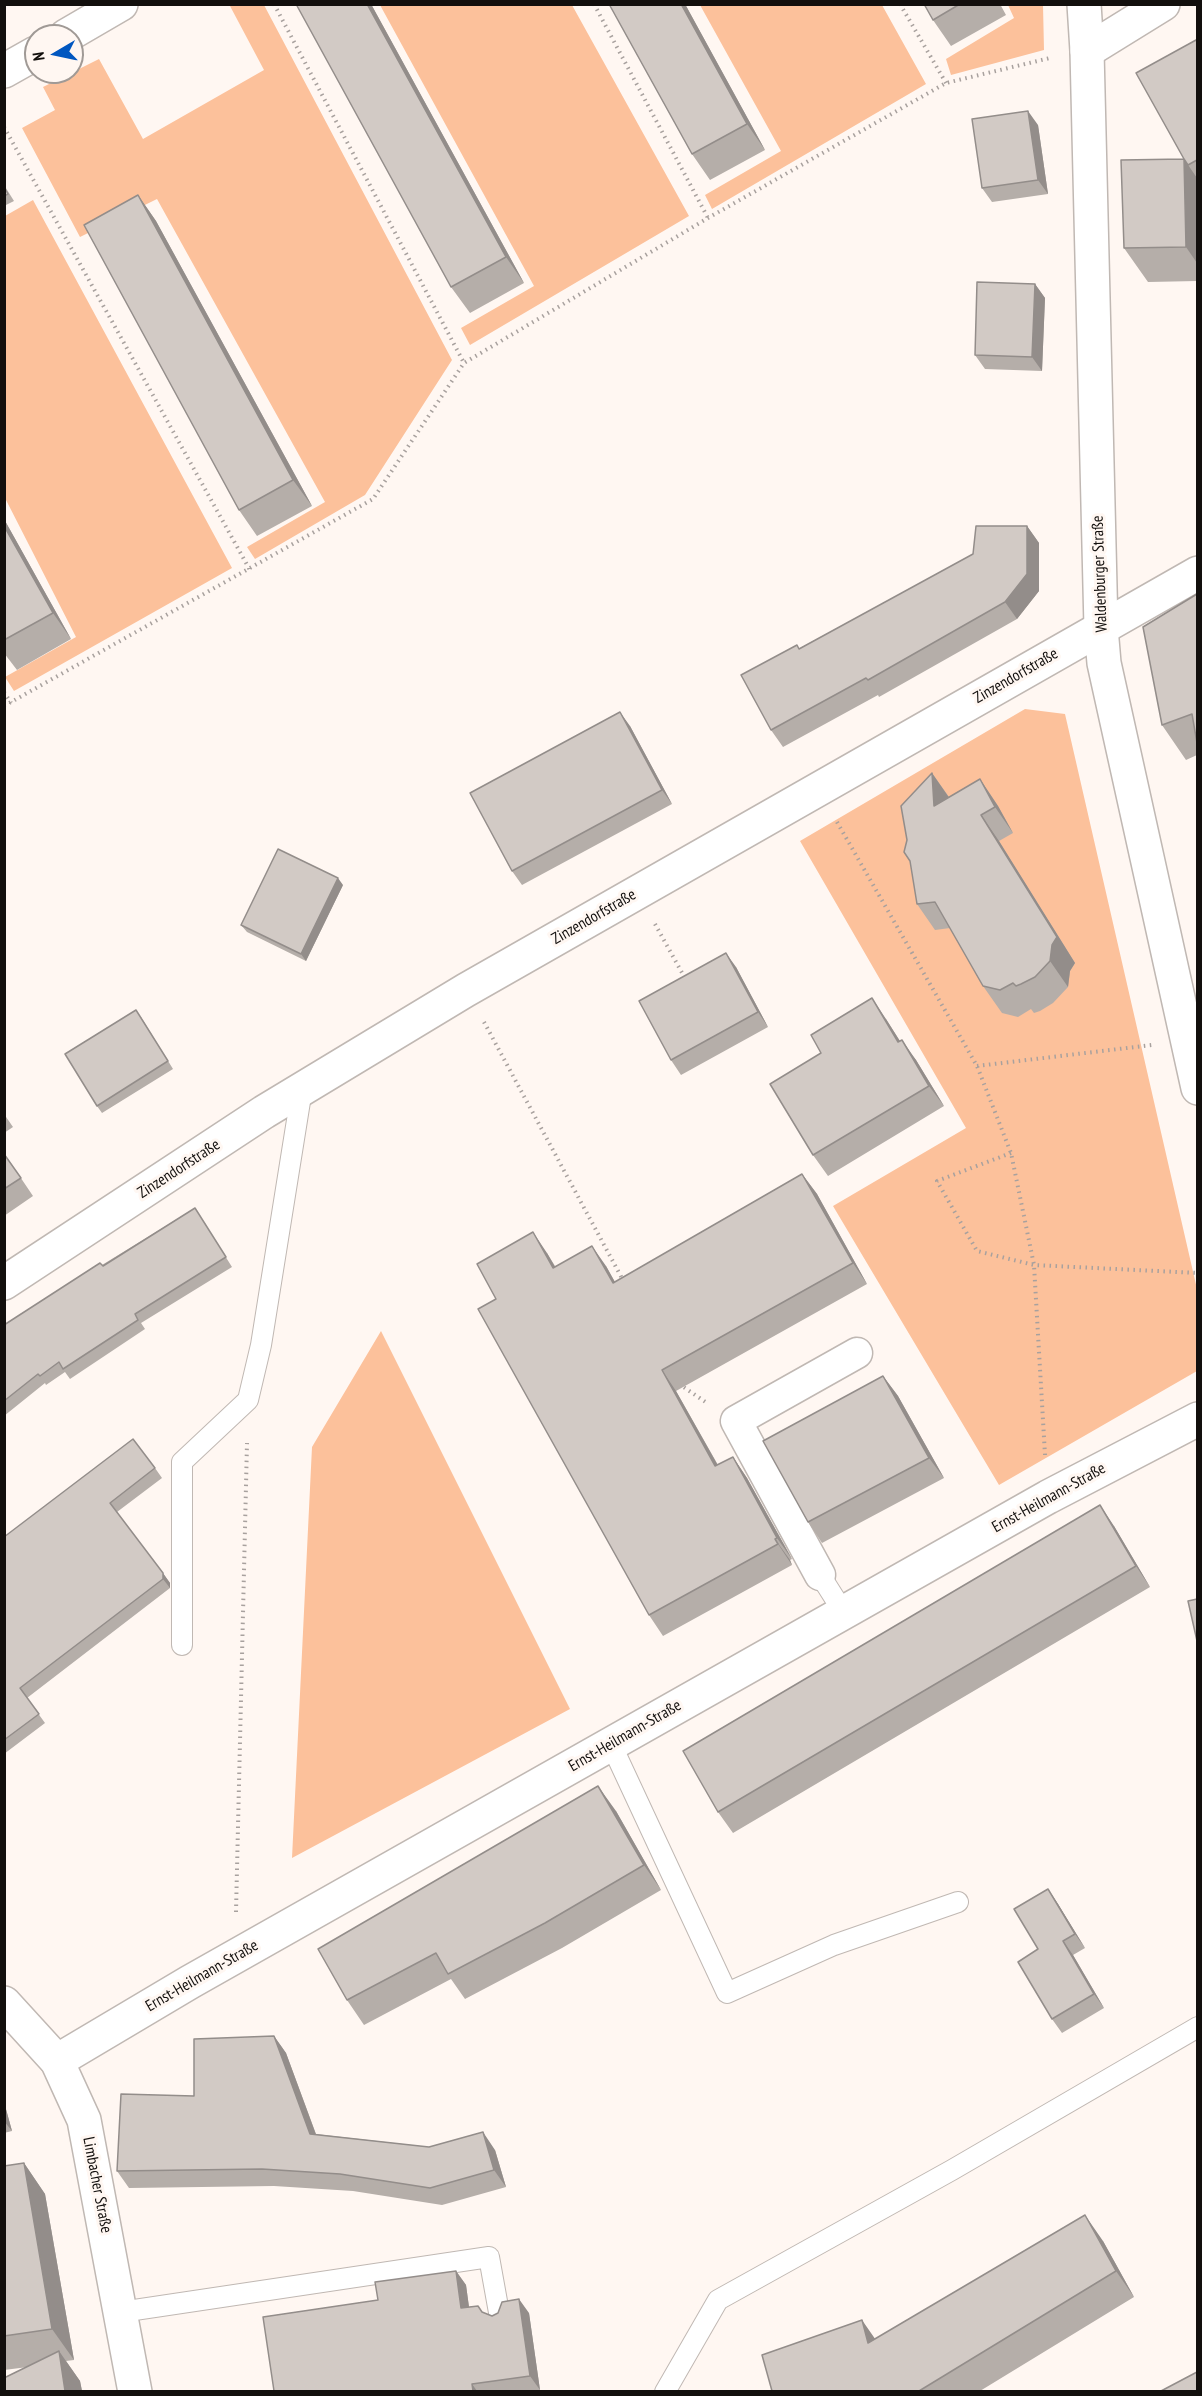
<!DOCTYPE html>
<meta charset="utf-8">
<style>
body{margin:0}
#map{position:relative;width:1202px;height:2396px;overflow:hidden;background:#fff7f2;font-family:"PT Sans Narrow",sans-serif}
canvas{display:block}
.frame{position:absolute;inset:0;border:6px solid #120f0d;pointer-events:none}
.north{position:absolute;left:24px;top:24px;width:60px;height:60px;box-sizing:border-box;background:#fff7f2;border:2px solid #a09a96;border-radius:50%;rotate:261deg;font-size:16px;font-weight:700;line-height:24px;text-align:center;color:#120f0d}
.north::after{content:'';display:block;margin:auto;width:21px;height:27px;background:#0157c0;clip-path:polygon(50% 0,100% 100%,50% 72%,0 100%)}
</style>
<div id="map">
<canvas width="1202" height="2396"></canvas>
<div class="frame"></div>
<div class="north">N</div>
</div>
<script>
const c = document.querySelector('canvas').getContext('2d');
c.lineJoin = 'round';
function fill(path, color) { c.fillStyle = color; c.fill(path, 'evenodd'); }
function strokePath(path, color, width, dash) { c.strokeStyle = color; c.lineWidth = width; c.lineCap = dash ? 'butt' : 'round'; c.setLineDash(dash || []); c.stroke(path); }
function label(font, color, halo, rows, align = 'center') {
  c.font = font + ' "PT Sans Narrow",sans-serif'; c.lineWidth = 6; c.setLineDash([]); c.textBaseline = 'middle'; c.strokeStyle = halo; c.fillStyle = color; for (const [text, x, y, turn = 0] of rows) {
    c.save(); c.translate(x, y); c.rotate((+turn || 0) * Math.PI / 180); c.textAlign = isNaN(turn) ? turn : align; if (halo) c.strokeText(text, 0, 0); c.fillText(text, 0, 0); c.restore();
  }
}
fill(new Path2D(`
 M 234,5 L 264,5 L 452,360 L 365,495 L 255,559 L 247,547 L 325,502 L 157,199 L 80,237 L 22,128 L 55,110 L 43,87 L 99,59 L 143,139 L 264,70 L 230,6 Z
 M 380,5 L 572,5 L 689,216 L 470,345 L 461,328 L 534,286 Z
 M 700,5 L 882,5 L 926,84 L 712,209 L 705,195 L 781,151 Z
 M 1008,5 L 1043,5 L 1044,50 L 951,75 L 946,59 L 1014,18 Z
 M 33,200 L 232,568 L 14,691 L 5,677 L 76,637 L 5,498 L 5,216 Z
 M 1025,709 L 1065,714 L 1197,1289 L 1197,1371 L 999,1485 L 833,1206 L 966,1128 L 800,841 Z
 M 381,1331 L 570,1709 L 292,1858 L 312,1447 Z`), '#fcc19b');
const service = new Path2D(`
 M 820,1575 L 844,1613
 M 182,1645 L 182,1462 L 248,1400 L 261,1345 L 302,1089
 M 611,1744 L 727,1993 L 834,1945 L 958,1902
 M 121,2312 L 489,2257 L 500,2318
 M 665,2392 L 718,2300 L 952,2170 L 1198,2027`);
const pedestrian = new Path2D(`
 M 820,1575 L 736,1421 L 857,1353`);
const minor = new Path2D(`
 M 66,36 L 121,4
 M 1087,51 L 1163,4
 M 4,71 L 36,53
 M 4,1283 L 264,1112 L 466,990 L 1198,573
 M 57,2061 L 190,1982 L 1048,1497 L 1198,1419`);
const tertiary = new Path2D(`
 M 1084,4 L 1087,51 L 1101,628 L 1104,663 L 1198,1088`);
const secondary = new Path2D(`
 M 4,2003 L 57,2061 L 84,2120 L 135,2392`);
strokePath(service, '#c0b8b3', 22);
strokePath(pedestrian, '#c0b8b3', 33);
strokePath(minor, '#c0b8b3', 36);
strokePath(tertiary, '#c0b8b3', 36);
strokePath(secondary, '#c0b8b3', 36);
strokePath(new Path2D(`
 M 274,4 L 464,363
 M 594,4 L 708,218
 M 900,4 L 946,83
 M 4,127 L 250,570
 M 4,692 L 11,703
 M 4,706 L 373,499 L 464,363 L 708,218 L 946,83 L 1050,58
 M 837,822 L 977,1066 L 1011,1153 L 1034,1265 L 1045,1455
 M 655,924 L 686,980
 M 484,1022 L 624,1282
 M 977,1066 L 1152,1045
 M 1011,1153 L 937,1181 L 977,1251 L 1034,1265 L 1198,1273
 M 679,1384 L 707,1403
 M 236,1912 L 247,1443`), '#a8a19e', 4, [1.5, 4.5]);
strokePath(service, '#fff', 20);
strokePath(pedestrian, '#fff', 30);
strokePath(minor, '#fff', 33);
strokePath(tertiary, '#fff', 33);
strokePath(secondary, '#fff', 33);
fill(new Path2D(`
 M 371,4 L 524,283 L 470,313 L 451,287 Z
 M 609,4 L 685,4 L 765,150 L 710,180 L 692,154 Z
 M 924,4 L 1000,4 L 1006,15 L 951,46 L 933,20 Z
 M 1197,42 L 1197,281 L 1148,282 L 1124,248 L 1184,159 Z
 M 1038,125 L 1048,194 L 992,202 L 982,188 Z
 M 4,185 L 14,201 L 4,206 Z
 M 138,195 L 156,221 L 312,506 L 257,536 L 239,510 Z
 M 1035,284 L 1045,298 L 1042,371 L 985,369 L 975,355 Z
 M 4,519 L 71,639 L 17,670 L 4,653 Z
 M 1027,526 L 1039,543 L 1039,591 L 1017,619 L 879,697 L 878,695 L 783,747 L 771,730 L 800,648 Z
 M 1197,594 L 1197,755 L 1186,760 L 1162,725 Z
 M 630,726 L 672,804 L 522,885 L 512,871 Z
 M 932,773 L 949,797 L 980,779 L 998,806 L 1013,833 L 999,841 L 1075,963 L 1070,971 L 1068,987 L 1053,1003 L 1040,1011 L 1034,1013 L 1031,1009 L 1018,1017 L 1002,1013 L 983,986 L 950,928 L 935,930 L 917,904 L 910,861 Z
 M 343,885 L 306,961 L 247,932 L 241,925 Z
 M 736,967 L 768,1027 L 681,1075 L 671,1060 Z
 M 141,1017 L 173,1069 L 102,1113 L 97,1106 Z
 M 886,1019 L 900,1041 L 916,1060 L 944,1106 L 828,1176 L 813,1155 Z
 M 4,1114 L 13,1127 L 4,1133 Z
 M 4,1153 L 33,1196 L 4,1216 Z
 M 802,1174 L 817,1194 L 867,1284 L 676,1391 L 718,1465 L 733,1457 L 747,1478 L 792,1559 L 790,1560 L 792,1565 L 663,1636 L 649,1615 L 496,1299 L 547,1253 L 555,1266 L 606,1266 L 615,1282 Z
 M 195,1208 L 232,1267 L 141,1323 L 145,1329 L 70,1379 L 65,1372 L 46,1385 L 45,1383 L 4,1416 L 4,1325 Z
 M 883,1376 L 898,1396 L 944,1478 L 822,1543 L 808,1522 Z
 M 155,1468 L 162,1478 L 117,1512 L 170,1583 L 170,1588 L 27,1698 L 45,1723 L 4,1754 L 4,1537 Z
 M 1114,1526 L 1150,1587 L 733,1833 L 718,1812 Z
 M 616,1811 L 661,1890 L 562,1948 L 465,1999 L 451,1979 L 364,2025 L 347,2000 Z
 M 1048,1889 L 1058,1904 L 1085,1948 L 1073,1955 L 1104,2008 L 1062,2033 L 1052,2019 L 1038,1949 Z
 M 274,2036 L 286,2053 L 316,2134 L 429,2147 L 495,2150 L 506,2187 L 442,2205 L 353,2191 L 274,2186 L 129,2188 L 117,2171 L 194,2096 Z
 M 4,2102 L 12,2131 L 4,2133 Z
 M 24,2163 L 45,2194 L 74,2360 L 66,2361 L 80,2381 L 82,2391 L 4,2391 L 28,2367 L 4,2370 L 4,2166 Z
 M 1103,2241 L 1134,2297 L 980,2391 L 772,2391 L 875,2339 Z
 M 456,2271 L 466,2285 L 469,2307 L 478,2306 L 483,2313 L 492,2316 L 529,2313 L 540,2390 L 531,2391 L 274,2391 L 378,2300 Z`), '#b5aea9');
fill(new Path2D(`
 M 367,4 L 371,4 L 524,283 L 506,257 Z
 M 681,4 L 685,4 L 765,150 L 747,124 Z
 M 1028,111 L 1038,125 L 1048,194 L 1038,180 Z
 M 1184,159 L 1197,178 L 1197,263 L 1186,247 Z
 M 138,195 L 156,221 L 312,506 L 293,480 Z
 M 1035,284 L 1045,298 L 1042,371 L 1032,357 Z
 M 4,519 L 71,639 L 53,613 L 4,526 Z
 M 1027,526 L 1039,543 L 1039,591 L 1017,619 L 1005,602 Z
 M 620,712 L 630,726 L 672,804 L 662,790 Z
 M 932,773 L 950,799 L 934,806 Z
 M 980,779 L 998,806 L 1013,833 L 995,807 Z
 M 981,815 L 999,841 L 1075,963 L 1070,971 L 1068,987 L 1050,961 Z
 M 338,878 L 343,885 L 306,961 L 301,954 Z
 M 726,953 L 736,967 L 768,1027 L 758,1012 Z
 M 872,998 L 886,1019 L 913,1062 L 898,1042 Z
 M 902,1040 L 916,1060 L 944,1106 L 929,1086 Z
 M 802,1174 L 817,1194 L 867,1284 L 853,1263 Z
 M 533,1232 L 547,1253 L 567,1288 L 553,1268 Z
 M 592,1246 L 606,1266 L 627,1304 L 613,1283 Z
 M 662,1370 L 676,1391 L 730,1487 L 715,1466 Z
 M 883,1376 L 898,1396 L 944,1478 L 929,1458 Z
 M 733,1457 L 747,1478 L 792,1559 L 777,1538 Z
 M 1100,1505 L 1114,1526 L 1150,1587 L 1136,1566 Z
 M 775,1539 L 790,1560 L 792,1565 L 778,1544 Z
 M 163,1573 L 170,1583 L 170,1588 L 163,1579 Z
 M 598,1786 L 616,1811 L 661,1890 L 644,1865 Z
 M 1048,1889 L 1058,1904 L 1085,1948 L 1075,1934 Z
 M 1063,1941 L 1073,1955 L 1104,2008 L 1094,1994 Z
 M 274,2036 L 286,2053 L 322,2151 L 310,2134 Z
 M 4,2102 L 12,2131 L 4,2121 Z
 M 483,2132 L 495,2150 L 506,2187 L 494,2170 Z
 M 24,2163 L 45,2194 L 74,2360 L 52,2329 Z
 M 1085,2215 L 1103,2241 L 1134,2297 L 1116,2271 Z
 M 456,2271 L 466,2285 L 471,2322 L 461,2308 Z
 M 519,2299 L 529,2313 L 540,2390 L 530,2376 Z
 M 862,2320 L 880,2346 L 868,2343 Z
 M 59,2351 L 80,2381 L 82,2391 L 65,2391 Z
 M 472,2384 L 477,2391 L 473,2391 Z`), '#938d8a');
const building = new Path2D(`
 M 296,4 L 367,4 L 506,257 L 451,287 Z
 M 609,4 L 681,4 L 747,124 L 692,154 Z
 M 924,4 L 960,4 L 933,20 Z
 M 1196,40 L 1197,42 L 1197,160 L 1188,165 L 1184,159 L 1136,73 Z
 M 1028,111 L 1038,180 L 982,188 L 972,119 Z
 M 1184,159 L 1186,247 L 1124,248 L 1121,160 Z
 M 4,187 L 8,194 L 4,196 Z
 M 138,195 L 293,480 L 239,510 L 84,225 Z
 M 977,282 L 1035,284 L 1032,357 L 975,355 Z
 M 4,526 L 53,613 L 4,640 Z
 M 976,526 L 1027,526 L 1027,574 L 1005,602 L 868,680 L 866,678 L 771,730 L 741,675 L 797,645 L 799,649 L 973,554 Z
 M 1197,594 L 1197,743 L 1192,714 L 1162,725 L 1143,627 Z
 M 620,712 L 662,790 L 512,871 L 470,793 Z
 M 932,773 L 934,806 L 980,779 L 995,807 L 981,815 L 1057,937 L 1052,945 L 1050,961 L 1035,977 L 1021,984 L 1016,986 L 1013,983 L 1000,990 L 983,986 L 935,902 L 917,904 L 910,861 L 904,852 L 907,840 L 901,806 Z
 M 278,849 L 338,878 L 301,954 L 241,925 Z
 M 726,953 L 758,1012 L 671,1060 L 639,1001 Z
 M 872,998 L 898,1042 L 902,1040 L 929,1086 L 813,1155 L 770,1084 L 821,1053 L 811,1035 Z
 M 136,1010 L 168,1061 L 97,1106 L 65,1054 Z
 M 4,1154 L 21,1178 L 4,1189 Z
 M 802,1174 L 853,1263 L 662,1370 L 715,1466 L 733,1457 L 777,1538 L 775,1539 L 778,1544 L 649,1615 L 478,1309 L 496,1299 L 477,1264 L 533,1232 L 553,1268 L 592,1246 L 613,1283 Z
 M 195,1208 L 226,1257 L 135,1314 L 138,1320 L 63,1369 L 59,1362 L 40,1376 L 38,1374 L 4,1401 L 4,1325 L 100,1263 L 103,1266 Z
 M 883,1376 L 929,1458 L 808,1522 L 763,1441 Z
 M 133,1439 L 155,1468 L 110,1503 L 163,1573 L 163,1579 L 20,1688 L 39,1714 L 4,1740 L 4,1537 Z
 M 1100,1505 L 1136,1566 L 718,1812 L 683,1751 Z
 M 1197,1599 L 1197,1641 L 1188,1601 Z
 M 598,1786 L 644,1865 L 545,1923 L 448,1974 L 436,1953 L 347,2000 L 318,1949 Z
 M 1048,1889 L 1075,1934 L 1063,1941 L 1094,1994 L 1052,2019 L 1018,1962 L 1038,1949 L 1014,1909 Z
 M 274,2036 L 310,2134 L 429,2147 L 483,2132 L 494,2170 L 430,2188 L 340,2174 L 262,2169 L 117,2171 L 121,2094 L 194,2096 L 194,2039 Z
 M 24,2163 L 52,2329 L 4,2336 L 4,2166 Z
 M 1085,2215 L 1116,2271 L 919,2391 L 772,2391 L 762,2355 L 862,2320 L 868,2343 Z
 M 456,2271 L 461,2308 L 478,2306 L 482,2312 L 492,2316 L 498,2313 L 502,2302 L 519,2299 L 530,2376 L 472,2384 L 473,2391 L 274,2391 L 263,2317 L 378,2300 L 375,2282 Z
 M 59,2351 L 65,2391 L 4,2391 L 4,2378 Z
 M 1197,2372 L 1197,2391 L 1161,2391 Z`);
fill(building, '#d2cac5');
strokePath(building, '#938d8a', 1.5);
label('16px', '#120f0d', '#fff7f2', [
 ["Waldenburger Straße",1100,574,-92],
 ["Zinzendorfstraße",1016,676,-30],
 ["Zinzendorfstraße",594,917,-30],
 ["Zinzendorfstraße",179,1169,-33],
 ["Ernst-Heilmann-Straße",1049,1498,-29],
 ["Ernst-Heilmann-Straße",625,1736,-30],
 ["Ernst-Heilmann-Straße",202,1976,-30],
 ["Limbacher Straße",97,2185,79]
]);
</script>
